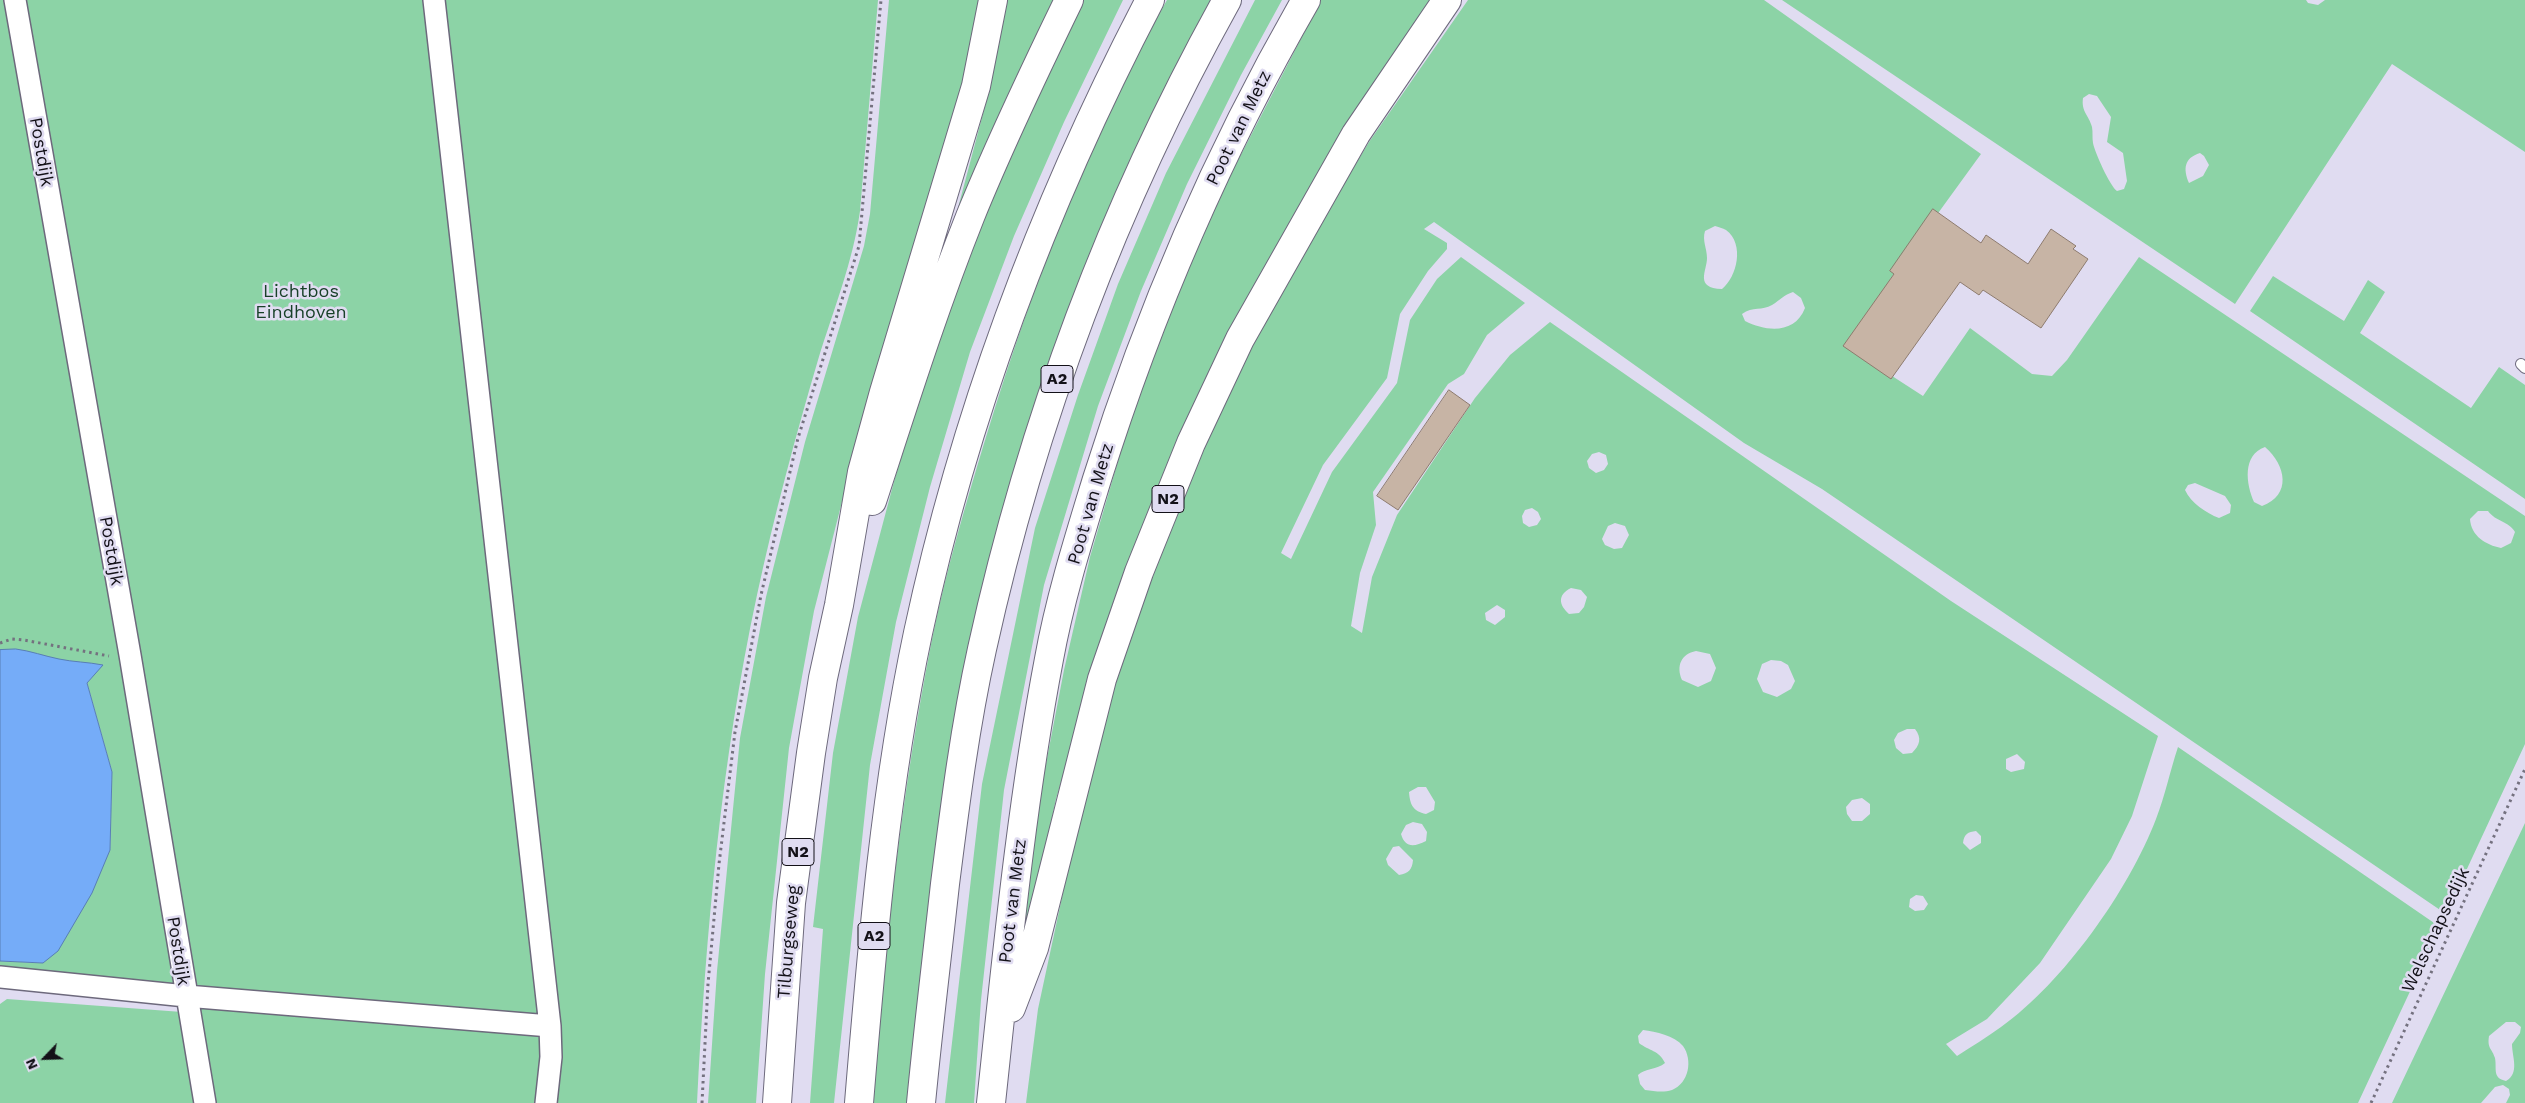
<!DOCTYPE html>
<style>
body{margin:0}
#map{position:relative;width:2525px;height:1103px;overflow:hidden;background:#e0dcf1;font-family:"Work Sans",sans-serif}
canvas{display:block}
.north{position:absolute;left:20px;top:1033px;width:50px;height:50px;-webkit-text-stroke:4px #e0dcf1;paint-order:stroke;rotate:246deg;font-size:14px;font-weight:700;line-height:20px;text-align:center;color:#131118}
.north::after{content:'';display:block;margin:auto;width:18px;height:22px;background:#131118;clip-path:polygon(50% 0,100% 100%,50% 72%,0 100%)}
</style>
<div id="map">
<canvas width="2525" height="1103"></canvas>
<div class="north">N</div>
</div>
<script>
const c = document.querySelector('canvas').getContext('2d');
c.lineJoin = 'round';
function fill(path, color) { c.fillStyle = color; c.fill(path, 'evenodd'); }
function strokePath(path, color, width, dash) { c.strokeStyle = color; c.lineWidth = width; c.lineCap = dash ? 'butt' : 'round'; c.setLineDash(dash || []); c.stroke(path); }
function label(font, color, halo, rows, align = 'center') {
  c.font = font + ' "Work Sans",sans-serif'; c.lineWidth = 5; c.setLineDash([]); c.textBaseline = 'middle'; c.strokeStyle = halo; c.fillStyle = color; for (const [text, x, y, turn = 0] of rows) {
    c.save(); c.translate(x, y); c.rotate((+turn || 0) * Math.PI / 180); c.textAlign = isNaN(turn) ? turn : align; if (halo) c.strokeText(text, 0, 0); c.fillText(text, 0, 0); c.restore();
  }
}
fill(new Path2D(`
 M 0,0 L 878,0 L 860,211 C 853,262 833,311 818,360 C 795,438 774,516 757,595 C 721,762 706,932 697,1103 L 551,1103 L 552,1022 L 0,974 L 0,961 L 43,963 L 110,850 L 112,772 L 87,683 L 92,677 L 0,686 Z
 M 889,0 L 981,0 L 965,82 L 854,455 L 814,611 L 789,748 L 765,974 L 756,1103 L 708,1103 L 717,971 L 740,738 L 766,597 L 805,442 L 864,246 L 870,214 Z
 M 1006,0 L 1056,0 L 1009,93 L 958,208 L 989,91 Z
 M 1083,0 L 1123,0 L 1064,122 L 1014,236 L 970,352 L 930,487 L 896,622 L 870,765 L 834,1103 L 810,1103 L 823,929 L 813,927 L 833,753 L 858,617 L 896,474 L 939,338 L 983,221 L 1031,105 Z
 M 1167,0 L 1212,0 C 1101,202 1019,418 969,643 C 954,711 945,781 936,849 C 926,934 916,1018 909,1103 L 873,1103 C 884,947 902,792 932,639 C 946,571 966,503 986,437 C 1012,352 1040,269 1076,187 C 1103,124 1132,60 1167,0 Z
 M 1255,0 L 1282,0 L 1241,75 L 1187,184 L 1141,291 L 1098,406 L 1044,585 L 1004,790 L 981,1000 L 974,1103 L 945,1103 L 982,784 L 1035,528 L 1078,395 L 1118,284 L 1166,173 Z
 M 1321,0 L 1435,0 L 1345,134 L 1092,677 L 1056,799 L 1012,1007 L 1040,795 L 1064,670 L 1090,557 L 1130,420 L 1173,306 L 1218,199 Z
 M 1468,0 L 1764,0 L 1981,154 L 1891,278 L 1855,352 L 1923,396 L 1970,328 L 2032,374 L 2052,376 L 2067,360 L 2139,257 L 2525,516 L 2525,744 L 2446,914 L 1822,489 L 1744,443 L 1434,222 L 1424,229 L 1447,243 L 1447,249 L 1428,271 L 1400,314 L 1387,378 L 1323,465 L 1281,553 L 1291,559 L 1332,472 L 1397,383 L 1410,320 L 1437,279 L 1461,257 L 1525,303 L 1487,335 L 1464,374 L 1448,384 L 1373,492 L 1376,525 L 1360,573 L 1351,626 L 1362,633 L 1372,577 L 1397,515 L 1475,398 L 1510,355 L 1550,322 L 1951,601 L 2158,736 L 2132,816 L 2111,859 L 2040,963 L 1987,1019 L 1946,1044 L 1957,1056 C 1971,1047 1987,1037 2001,1027 C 2063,983 2129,890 2156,819 C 2165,796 2170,771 2178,747 L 2440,927 L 2358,1103 L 1026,1103 L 1038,1009 L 1090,767 L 1113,683 L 1151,578 L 1203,448 L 1252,343 L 1308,243 L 1369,142 ZM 1715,226 C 1718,227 1723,228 1726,230 C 1745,244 1737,277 1722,289 C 1694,288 1707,271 1707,258 C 1707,248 1702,241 1705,231 ZM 1793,292 L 1801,298 L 1805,308 C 1795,334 1767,332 1745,321 L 1742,314 C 1753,306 1762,311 1772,305 C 1780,300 1784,295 1793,292 ZM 2265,447 C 2286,465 2292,495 2262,506 L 2254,502 C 2246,484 2242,455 2265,447 ZM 1599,452 L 1606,455 L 1608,464 L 1604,470 L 1596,473 L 1589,468 L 1587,461 L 1592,454 ZM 2195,483 L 2225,496 L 2231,505 L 2230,513 L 2219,518 C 2206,513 2191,503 2185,490 L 2188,485 ZM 1532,508 L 1538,512 L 1541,519 L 1537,525 L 1529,527 L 1523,523 L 1522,516 L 1525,510 ZM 2478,511 L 2488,511 C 2496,522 2509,521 2515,532 L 2511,543 L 2501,548 C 2486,545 2471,536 2470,519 ZM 1615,523 L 1625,526 L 1629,535 L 1622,548 L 1614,549 L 1605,545 L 1602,539 L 1608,526 ZM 1571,588 L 1581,590 L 1587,597 L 1584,607 L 1579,613 L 1569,614 C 1559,605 1557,595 1571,588 ZM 1497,605 L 1505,610 L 1505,617 L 1495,625 L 1486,620 L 1485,613 ZM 1696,651 L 1710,654 L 1716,668 L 1711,681 L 1698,687 L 1682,680 C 1676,666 1681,654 1696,651 ZM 1771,660 L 1781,661 L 1788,665 L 1795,681 L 1791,689 L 1777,697 L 1763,692 L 1757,679 L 1762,664 ZM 1907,729 L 1915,729 C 1922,738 1920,745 1912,753 L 1903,754 L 1896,748 L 1894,740 L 1898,733 ZM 2017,754 L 2025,762 L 2024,769 L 2011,772 L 2006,769 L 2006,759 ZM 1418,787 L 1426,787 L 1435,802 L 1434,810 L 1426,814 C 1413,811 1410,805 1409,792 ZM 1862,798 L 1870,804 L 1870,814 L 1862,821 L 1852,821 L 1847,814 L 1846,807 L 1852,800 ZM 1413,822 L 1422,824 L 1427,832 L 1426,841 C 1414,847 1405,848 1401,834 L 1406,825 ZM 1976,831 L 1981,836 L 1981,843 L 1970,850 L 1963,843 C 1964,834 1968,832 1976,831 ZM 1399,846 L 1413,860 C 1412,870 1409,873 1399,875 L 1388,865 L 1386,859 L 1393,847 ZM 1916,895 L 1923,896 L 1928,904 L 1924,910 L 1915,911 L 1909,907 L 1910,899 ZM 1643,1030 C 1656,1032 1674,1035 1683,1046 C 1693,1060 1689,1083 1672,1090 C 1663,1093 1654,1091 1645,1090 L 1640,1084 L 1638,1075 C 1645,1068 1657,1070 1665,1063 C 1659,1050 1649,1051 1639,1043 L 1638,1036 Z
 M 1782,0 L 2306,0 L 2308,3 L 2318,5 L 2325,0 L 2525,0 L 2525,152 L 2392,64 L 2235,304 ZM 2089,94 L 2097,96 L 2111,117 L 2107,142 L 2123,153 L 2127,181 L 2124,189 L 2117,191 C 2110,186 2095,153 2093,143 C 2092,138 2093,132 2092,127 C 2089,115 2081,112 2083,98 ZM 2200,153 L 2204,156 L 2209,165 L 2203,176 L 2189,183 C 2183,169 2184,158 2200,153 Z
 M 2273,276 L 2344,321 L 2368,280 L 2385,292 L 2360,333 L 2471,408 L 2499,367 L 2525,385 L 2525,499 L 2250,311 Z
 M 2525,823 L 2525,1103 L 2506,1103 L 2510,1095 L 2509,1089 L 2503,1085 L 2495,1087 L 2481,1103 L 2392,1103 ZM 2506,1022 L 2515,1022 L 2521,1027 L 2520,1033 L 2512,1044 C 2512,1057 2520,1073 2506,1081 C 2492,1078 2497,1069 2495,1058 C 2492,1048 2487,1049 2489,1036 Z
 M 7,999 L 182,1012 L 196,1103 L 0,1103 L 0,1004 Z
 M 196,1007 L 535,1032 L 540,1036 L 542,1045 L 540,1103 L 212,1103 Z`), '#8cd3a6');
const water = new Path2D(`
 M 16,649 C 31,651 44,656 59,659 C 73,662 88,662 103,665 L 87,683 L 112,772 L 110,850 L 92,893 L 58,951 L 43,963 L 0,961 L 0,650 Z`);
fill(water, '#75acf8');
strokePath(water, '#587eb5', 1);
const building = new Path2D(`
 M 1933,209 L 1981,243 L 1986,235 L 2028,264 L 2051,229 L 2076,246 L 2073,249 L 2088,259 L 2041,328 L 1983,290 L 1979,295 L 1960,282 L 1891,379 L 1843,346 L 1894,274 L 1890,271 Z
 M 1449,390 L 1470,405 L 1398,510 L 1377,496 Z`);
fill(building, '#c7b4a5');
strokePath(building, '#8d7b6e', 1);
const lane = new Path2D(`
 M 2521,364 L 2525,368`);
const street = new Path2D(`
 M 15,0 L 130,655 L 205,1103
 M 0,977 L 186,996 L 550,1026 L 434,0
 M 546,1103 L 551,1057 L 550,1026`);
const highway = new Path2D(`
 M 872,501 C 903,406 933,310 970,217 C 1000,143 1034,72 1069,0
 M 1011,1008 L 1034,948 L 1102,679 L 1139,572 L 1191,443 L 1240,339 L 1356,134 L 1447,0
 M 777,1103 L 791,903 L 811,753 L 823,678 L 839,605 L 862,472 L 884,392 L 976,86 L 993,0
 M 859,1103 C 872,946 885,788 918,633 C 965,413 1046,199 1150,0
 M 921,1103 C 928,1030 937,957 945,884 C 955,805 965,726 982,649 C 1032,422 1114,203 1227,0
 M 991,1103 C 1007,954 1021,806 1049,659 C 1060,598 1079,538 1097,479 C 1149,313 1219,151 1306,0`);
strokePath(lane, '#6d697c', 12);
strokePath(street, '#6d697c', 24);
strokePath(highway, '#6d697c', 30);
strokePath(new Path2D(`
 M 0,643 L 12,639 L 24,640 L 109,656
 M 702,1103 L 708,984 L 719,864 L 735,732 L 761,595 L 798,438 L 859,246 L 881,0
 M 2371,1103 L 2525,769`), '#74717f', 3, [2.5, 4]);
strokePath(lane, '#fff', 10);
strokePath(street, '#fff', 21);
strokePath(highway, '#fff', 28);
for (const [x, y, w] of [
 [1057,379,32],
 [1168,499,32],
 [798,852,32],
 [874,936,32]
]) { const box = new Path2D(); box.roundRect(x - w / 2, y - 13.5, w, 27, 4); c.fillStyle = '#e0dcf1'; c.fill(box); strokePath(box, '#131118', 1); }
label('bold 16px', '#131118', null, [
 ["A2",1057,379],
 ["N2",1168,499],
 ["N2",798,852],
 ["A2",874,936]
]);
label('18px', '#131118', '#e0dcf1', [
 ["Poot van Metz",1239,128,-64],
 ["Postdijk",41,152,80],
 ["Poot van Metz",1091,504,-74],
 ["Postdijk",111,551,80],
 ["Poot van Metz",1013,901,-83],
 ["Welschapsedijk",2436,930,-65],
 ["Tilburgseweg",789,942,-85],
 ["Postdijk",178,951,81]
]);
label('18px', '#184129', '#e0dcf1', [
 ["Lichtbos",301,292],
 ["Eindhoven",301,313]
]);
</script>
